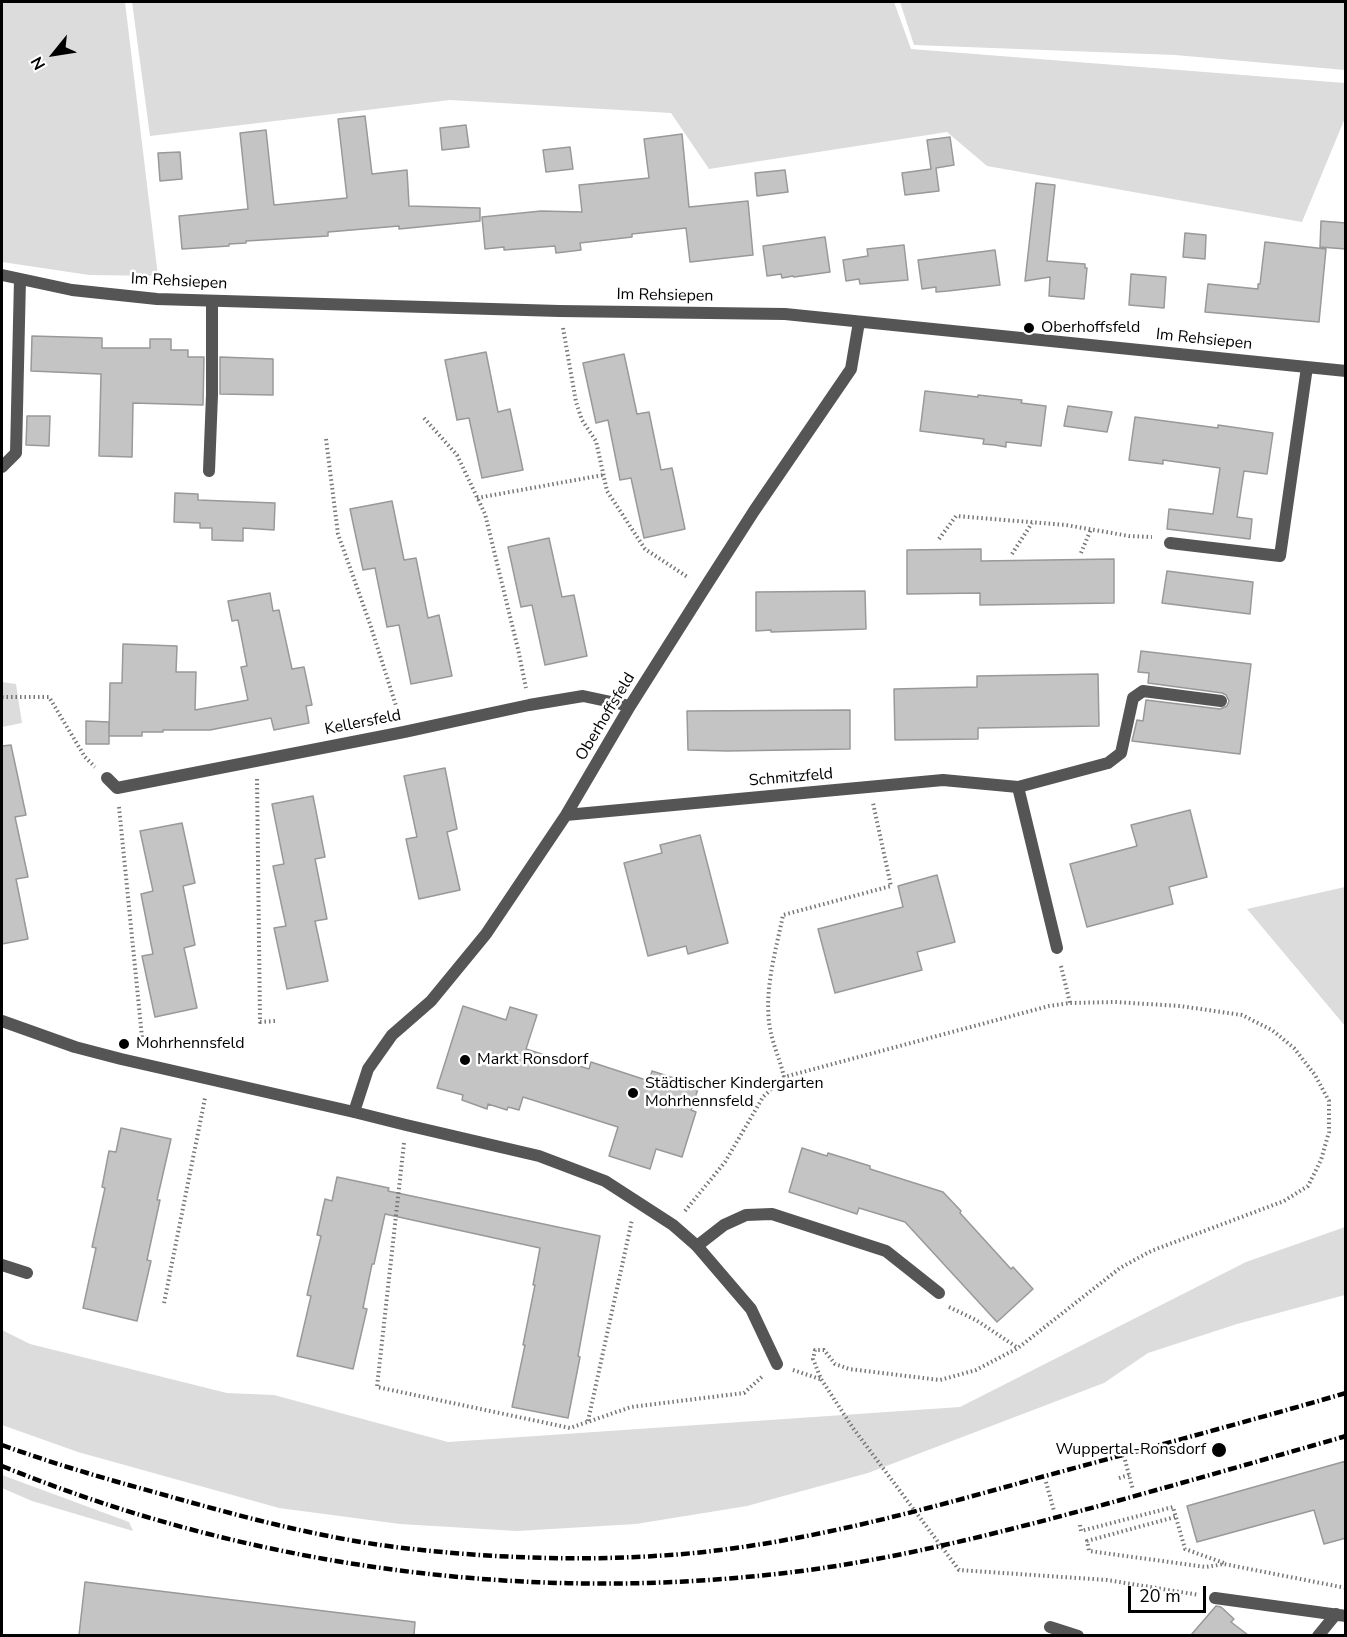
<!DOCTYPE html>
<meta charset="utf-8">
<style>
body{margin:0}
#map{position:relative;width:1347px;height:1637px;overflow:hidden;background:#fff;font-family:"Nunito Sans",sans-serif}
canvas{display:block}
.frame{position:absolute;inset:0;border:3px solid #000;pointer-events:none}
.north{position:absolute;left:24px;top:24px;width:60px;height:60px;-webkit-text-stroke:4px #fff;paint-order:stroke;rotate:240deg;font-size:16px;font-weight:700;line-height:24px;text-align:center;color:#000}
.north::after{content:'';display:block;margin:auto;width:21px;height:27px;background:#000;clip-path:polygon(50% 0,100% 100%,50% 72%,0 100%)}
.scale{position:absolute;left:1128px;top:1586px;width:78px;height:27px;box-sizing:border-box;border:3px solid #000;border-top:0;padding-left:8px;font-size:18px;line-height:21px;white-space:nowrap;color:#000;-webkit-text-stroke:4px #fff;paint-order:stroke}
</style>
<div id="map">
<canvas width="1347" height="1637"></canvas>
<div class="frame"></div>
<div class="north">N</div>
<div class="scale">20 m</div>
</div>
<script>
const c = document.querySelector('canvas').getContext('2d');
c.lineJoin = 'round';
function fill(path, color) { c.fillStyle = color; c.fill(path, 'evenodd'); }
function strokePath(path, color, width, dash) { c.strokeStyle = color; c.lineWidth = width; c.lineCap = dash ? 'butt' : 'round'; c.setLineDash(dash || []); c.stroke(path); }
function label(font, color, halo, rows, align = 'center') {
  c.font = font + ' "Nunito Sans",sans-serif'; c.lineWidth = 5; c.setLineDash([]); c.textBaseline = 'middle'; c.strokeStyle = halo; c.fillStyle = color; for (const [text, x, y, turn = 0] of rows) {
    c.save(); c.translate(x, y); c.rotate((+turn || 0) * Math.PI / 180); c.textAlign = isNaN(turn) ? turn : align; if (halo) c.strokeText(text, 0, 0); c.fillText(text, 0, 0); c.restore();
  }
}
fill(new Path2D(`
 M 2,2 L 125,2 L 158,276 L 89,275 L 2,262 Z
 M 132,2 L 894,2 L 911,49 L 1345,83 L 1345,118 L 1302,222 L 987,166 L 947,132 L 709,169 L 671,113 L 450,100 L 150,136 Z
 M 900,2 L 1345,2 L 1345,70 L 1175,55 L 914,45 Z
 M 2,682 L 16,684 L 22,723 L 2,727 Z
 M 1345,887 L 1346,887 L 1345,1026 L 1247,909 Z
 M 1345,1227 L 1345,1295 L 1237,1324 L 1148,1353 L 1104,1383 L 868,1473 L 747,1506 L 636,1524 L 517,1531 L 400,1524 L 279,1508 L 78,1452 L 2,1425 L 2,1330 L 30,1344 L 227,1393 L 274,1395 L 448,1442 L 960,1407 L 1246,1262 Z
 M 2,1475 L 129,1522 L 133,1531 L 32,1501 L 2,1488 Z`), '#dcdcdc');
const building = new Path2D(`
 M 365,116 L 372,174 L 407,170 L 409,206 L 480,208 L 480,221 L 399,229 L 399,226 L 328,232 L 328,236 L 246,241 L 246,243 L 229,244 L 229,246 L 182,249 L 179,216 L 248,209 L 240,133 L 266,130 L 274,205 L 347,198 L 338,119 Z
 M 466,125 L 469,147 L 442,150 L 440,128 Z
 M 682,134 L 689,207 L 748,201 L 753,255 L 690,262 L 686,228 L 632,234 L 632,237 L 580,243 L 581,250 L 556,253 L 555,246 L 504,250 L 504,247 L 485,249 L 482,217 L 541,211 L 582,212 L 579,185 L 649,178 L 644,139 Z
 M 950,137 L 954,165 L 936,168 L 939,191 L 905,195 L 902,173 L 931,169 L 927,140 Z
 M 570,147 L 573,169 L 546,172 L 543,150 Z
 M 180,152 L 182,179 L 160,181 L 158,153 Z
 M 785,170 L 788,192 L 757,196 L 755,173 Z
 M 1036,183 L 1055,185 L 1047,261 L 1085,264 L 1085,268 L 1087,268 L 1084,299 L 1049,296 L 1050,277 L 1025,281 Z
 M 1321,221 L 1346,223 L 1346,249 L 1320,247 Z
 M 1185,233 L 1206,235 L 1205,259 L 1183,257 Z
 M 825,237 L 830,272 L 794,277 L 793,276 L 782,278 L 781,274 L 767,276 L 763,246 Z
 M 1265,242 L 1326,249 L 1319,322 L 1205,312 L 1208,284 L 1258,289 L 1258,284 L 1260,284 Z
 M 904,245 L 908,280 L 860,284 L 859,279 L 846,281 L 843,260 L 868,256 L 867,249 Z
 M 995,250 L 1000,285 L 948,291 L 936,292 L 936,287 L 922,289 L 918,260 Z
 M 1131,274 L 1166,277 L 1164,308 L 1129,305 Z
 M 32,336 L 102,338 L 102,348 L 150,348 L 150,339 L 171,339 L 171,350 L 188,350 L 188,357 L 204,357 L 203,405 L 133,403 L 132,457 L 99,456 L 101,374 L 31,371 Z
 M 486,352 L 498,412 L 510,409 L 523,470 L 482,478 L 469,418 L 457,420 L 445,360 Z
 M 624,354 L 637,414 L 649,412 L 661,470 L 672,468 L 685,529 L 644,538 L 631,478 L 620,480 L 608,420 L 596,423 L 583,363 Z
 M 220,357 L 273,359 L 273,395 L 220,394 Z
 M 925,391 L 978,397 L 978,395 L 1022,400 L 1021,403 L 1046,406 L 1041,446 L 1006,442 L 1006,447 L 995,445 L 983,444 L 984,439 L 920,431 Z
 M 1068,406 L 1112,412 L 1107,432 L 1064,426 Z
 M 27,416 L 50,416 L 49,446 L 26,445 Z
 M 1135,417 L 1218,428 L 1218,425 L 1273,433 L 1267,474 L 1244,471 L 1237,517 L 1252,519 L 1250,539 L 1167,529 L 1169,509 L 1213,514 L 1220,468 L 1163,460 L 1163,464 L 1129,460 Z
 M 175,493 L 198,494 L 198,500 L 275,503 L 274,530 L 243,528 L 243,541 L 212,540 L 212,528 L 200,528 L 200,523 L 174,522 Z
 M 392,501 L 404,560 L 416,558 L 428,618 L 439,615 L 452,676 L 411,684 L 399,625 L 387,627 L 375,568 L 363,570 L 350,509 Z
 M 549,538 L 562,597 L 574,595 L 587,656 L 545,665 L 532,605 L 521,607 L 508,547 Z
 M 981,549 L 981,561 L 1114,559 L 1114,603 L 980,605 L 980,593 L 907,594 L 907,550 Z
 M 1167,571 L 1253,582 L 1250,614 L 1162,603 Z
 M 865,591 L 866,629 L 771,632 L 771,630 L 756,631 L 756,592 Z
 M 270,593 L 273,611 L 279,610 L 292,669 L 304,667 L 312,705 L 306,706 L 309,723 L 274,730 L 271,718 L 210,730 L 163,730 L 163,732 L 142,732 L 142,736 L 109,736 L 110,683 L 122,683 L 123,644 L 177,646 L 176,672 L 196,672 L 195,710 L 248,700 L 241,667 L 247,666 L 238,620 L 232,621 L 228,601 Z
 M 1141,651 L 1251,664 L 1240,754 L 1132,741 L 1137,720 L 1143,721 L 1146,700 L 1220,709 L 1227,706 L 1229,701 L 1226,695 L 1222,693 L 1148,683 L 1149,673 L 1138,672 Z
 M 1098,674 L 1099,726 L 978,728 L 978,739 L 895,740 L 894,689 L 977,687 L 977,676 Z
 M 850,710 L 850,749 L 727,751 L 688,750 L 687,711 Z
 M 86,721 L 109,722 L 109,744 L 86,744 Z
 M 11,745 L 26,815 L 15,817 L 28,877 L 16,879 L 28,939 L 2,944 L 2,746 Z
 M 445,768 L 457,829 L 447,832 L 460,890 L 419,899 L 406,839 L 417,837 L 404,776 Z
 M 313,796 L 325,857 L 315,859 L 327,919 L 315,921 L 328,981 L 287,989 L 274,928 L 286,926 L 273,866 L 284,864 L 272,804 Z
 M 1190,810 L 1207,877 L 1169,887 L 1173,904 L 1087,927 L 1070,864 L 1137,846 L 1131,825 Z
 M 182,823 L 195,883 L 183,886 L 195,945 L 184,948 L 197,1008 L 155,1017 L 142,956 L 153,954 L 141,894 L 153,891 L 140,831 Z
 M 700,835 L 728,943 L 688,954 L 686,946 L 648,956 L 624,863 L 662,853 L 660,845 Z
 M 937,875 L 955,942 L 917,952 L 922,970 L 835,993 L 818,929 L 903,907 L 898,886 Z
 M 463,1006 L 506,1020 L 510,1007 L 537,1015 L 526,1049 L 589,1069 L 591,1062 L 649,1081 L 652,1071 L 699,1086 L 691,1110 L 696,1112 L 682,1157 L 656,1149 L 650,1169 L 609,1156 L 618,1127 L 523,1097 L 519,1110 L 508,1107 L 507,1110 L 488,1104 L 487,1109 L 462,1100 L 463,1095 L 437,1088 Z
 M 121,1128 L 171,1139 L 157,1200 L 160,1200 L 147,1260 L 151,1261 L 137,1321 L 83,1308 L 96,1248 L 92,1247 L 105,1188 L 102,1187 L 109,1151 L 116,1152 Z
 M 802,1148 L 827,1156 L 828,1153 L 870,1166 L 870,1169 L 943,1192 L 961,1211 L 960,1213 L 1011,1269 L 1013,1267 L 1033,1289 L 997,1322 L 905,1222 L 859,1208 L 857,1214 L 789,1192 Z
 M 337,1177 L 389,1188 L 388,1191 L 600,1236 L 578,1356 L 580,1357 L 568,1418 L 512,1407 L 525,1345 L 523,1345 L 535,1285 L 533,1285 L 540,1248 L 385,1214 L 374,1264 L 372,1264 L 363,1308 L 367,1309 L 353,1369 L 297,1356 L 311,1296 L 307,1295 L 321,1236 L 317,1235 L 325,1199 L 332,1201 Z
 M 1346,1461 L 1346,1538 L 1324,1544 L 1314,1510 L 1197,1542 L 1187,1506 Z
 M 85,1582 L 415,1622 L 414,1635 L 79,1635 Z
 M 1216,1606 L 1221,1607 L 1234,1619 L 1231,1622 L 1248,1635 L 1191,1635 Z`);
fill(building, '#c4c4c4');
strokePath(building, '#999', 1.5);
strokePath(new Path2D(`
 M 563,328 L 576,402 L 582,420 L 596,441 L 607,491 L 645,549 L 689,578
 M 424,418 L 457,455 L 485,514 L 518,649 L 526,688
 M 326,439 L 338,534 L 370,624 L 399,715
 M 477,498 L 603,475
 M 939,539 L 956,516 L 1066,525 L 1129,536 L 1152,537
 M 1081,553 L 1091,529
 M 1012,554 L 1032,523
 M 2,697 L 49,697 L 85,757 L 95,767
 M 257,779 L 260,1022 L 275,1021
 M 119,807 L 143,1047
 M 1061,966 L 1070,1003
 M 784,1077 C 780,1059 771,1041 769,1022 C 765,986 776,950 783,915 L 891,886 L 873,803
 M 404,1143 L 377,1387 L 570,1428 L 631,1407 L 744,1393 L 763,1376
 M 685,1211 L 725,1162 L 763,1097 L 784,1077 L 1049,1006 L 1070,1003 L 1115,1002 L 1180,1006 L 1242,1015 L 1272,1030 L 1294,1048 L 1315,1075 L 1329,1101 L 1329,1132 L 1321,1160 L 1308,1186 L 1284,1201 L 1151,1251 L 1120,1268 L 1018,1348 L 976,1370 L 940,1380 L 849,1369 L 835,1364 L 824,1350 L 815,1350 L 813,1359 L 821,1379 L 853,1428 L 959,1570 L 1107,1580 L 1199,1595
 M 164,1303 L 205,1098
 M 949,1307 L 976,1320 L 1018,1348
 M 793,1370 L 820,1379
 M 588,1421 L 632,1220
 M 1125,1460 L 1133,1490
 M 1119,1478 L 1129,1475
 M 1046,1482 L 1054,1511
 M 1175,1517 L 1087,1541 L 1089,1551 L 1206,1567 L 1224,1564 L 1346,1588
 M 1080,1525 L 1081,1531 L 1173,1507 L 1185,1549 L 1224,1563`), '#777', 4, [1.5, 3]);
strokePath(new Path2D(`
 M 209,471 L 212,395 L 212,301
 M 1057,948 L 1018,787 L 1108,763 L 1121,753 L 1133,698 L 1143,691 L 1221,701
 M 697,1246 L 724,1225 L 746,1215 L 772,1214 L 886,1251 L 939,1293
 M 2,1265 L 27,1273
 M 1215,1598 L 1346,1616
 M 1050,1627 L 1078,1636
 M 1318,1636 L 1336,1614`), '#555', 12);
strokePath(new Path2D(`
 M 2,275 L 72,290 L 157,299 L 559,311 L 785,314 L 1346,371
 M 2,467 L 16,453 L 20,279
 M 1170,543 L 1280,556 L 1307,367
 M 107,778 L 117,788 L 404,732 L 529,705 L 583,696 L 630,706
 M 566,815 L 943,780 L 1018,787
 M 2,1021 L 75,1047 L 121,1059 L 354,1112 L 406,1125 L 539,1156 L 605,1181 L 673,1225 L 697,1246 L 751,1309 L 777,1364
 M 354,1112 L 368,1069 L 392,1035 L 431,1001 L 486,934 L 566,815 L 630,706 L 704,589 L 754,511 L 851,369 L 859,322`), '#555', 12);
strokePath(new Path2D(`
 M 2,1445 C 52,1463 102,1478 154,1492 C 235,1515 319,1538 403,1548 C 500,1559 597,1562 694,1553 C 814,1541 930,1508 1045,1476 C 1145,1449 1246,1422 1346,1393
 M 2,1466 C 257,1570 542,1607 816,1569 C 914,1555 1010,1530 1106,1504 C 1186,1482 1266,1459 1346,1436`), '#000', 4.5, [9, 3, 1.5, 3]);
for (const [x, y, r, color] of [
 [1029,328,6,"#000"],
 [124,1044,6,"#000"],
 [465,1060,6,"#000"],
 [633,1093,6,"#000"],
 [1219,1450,8,"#000"]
]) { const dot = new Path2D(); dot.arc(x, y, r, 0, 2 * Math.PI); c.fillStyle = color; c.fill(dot); strokePath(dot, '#fff', 2); }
label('16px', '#000', '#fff', [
 ["Im Rehsiepen",179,282,3],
 ["Im Rehsiepen",665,296,1],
 ["Im Rehsiepen",1204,340,6],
 ["Oberhoffsfeld",606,717,-59],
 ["Kellersfeld",363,723,-11],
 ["Schmitzfeld",791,778,-5]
]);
label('16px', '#000', '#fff', [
 ["Oberhoffsfeld",1041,328],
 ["Mohrhennsfeld",136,1044],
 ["Markt Ronsdorf",477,1060],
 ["Städtischer Kindergarten",645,1084],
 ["Mohrhennsfeld",645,1102],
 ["Wuppertal-Ronsdorf",1206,1450,"right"]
], 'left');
</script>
